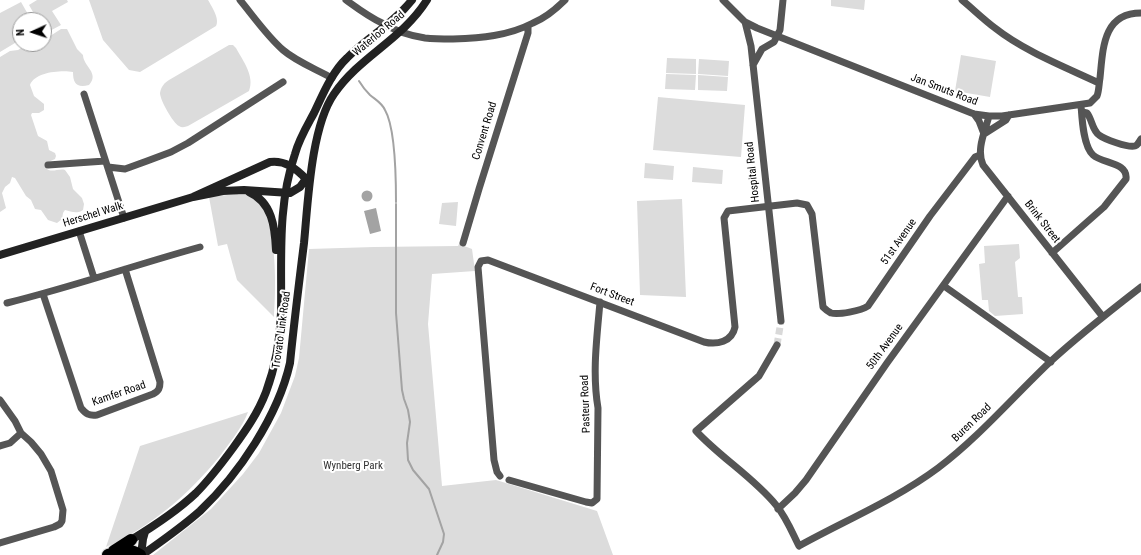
<!DOCTYPE html>
<style>
body{margin:0}
#map{position:relative;width:1141px;height:555px;overflow:hidden;background:#fff;font-family:"Roboto Condensed",sans-serif}
canvas{display:block}
.north{position:absolute;left:12px;top:12px;width:40px;height:40px;box-sizing:border-box;background:#fff;border:1px solid #999;border-radius:50%;rotate:267deg;font-size:11px;font-weight:700;line-height:16px;text-align:center;color:#000}
.north::after{content:'';display:block;margin:auto;width:14px;height:18px;background:#000;clip-path:polygon(50% 0,100% 100%,50% 72%,0 100%)}
</style>
<div id="map">
<canvas width="1141" height="555"></canvas>
<div class="north">N</div>
</div>
<script>
const c = document.querySelector('canvas').getContext('2d');
c.lineJoin = 'round';
function fill(path, color) { c.fillStyle = color; c.fill(path, 'evenodd'); }
function strokePath(path, color, width, dash) { c.strokeStyle = color; c.lineWidth = width; c.lineCap = dash ? 'butt' : 'round'; c.setLineDash(dash || []); c.stroke(path); }
function label(font, color, halo, rows, align = 'center') {
  c.font = font + ' "Roboto Condensed",sans-serif'; c.lineWidth = 4; c.setLineDash([]); c.textBaseline = 'middle'; c.strokeStyle = halo; c.fillStyle = color; for (const [text, x, y, turn = 0] of rows) {
    c.save(); c.translate(x, y); c.rotate((+turn || 0) * Math.PI / 180); c.textAlign = isNaN(turn) ? turn : align; if (halo) c.strokeText(text, 0, 0); c.fillText(text, 0, 0); c.restore();
  }
}
fill(new Path2D(`
 M 37,0 L 67,0 L 68,2 L 52,11 L 61,25 L 44,34 L 44,20 L 36,20 L 37,19 L 29,5 Z
 M 89,0 L 208,0 C 212,7 220,19 216,26 L 140,72 L 129,70 L 103,40 Z
 M 831,0 L 865,0 L 864,10 L 831,6 Z
 M 21,2 L 29,16 L 20,20 L 14,24 L 20,35 L 20,40 L 0,52 L 0,13 Z
 M 61,29 L 67,29 L 77,49 L 83,55 C 83,66 100,73 89,85 C 77,88 73,84 73,72 C 61,70 35,72 30,85 L 34,96 L 44,104 L 44,110 L 39,113 L 32,113 L 31,115 L 38,136 L 47,141 L 49,150 L 55,153 L 56,156 L 55,159 L 46,163 L 47,169 C 52,173 59,168 65,170 L 70,177 L 73,189 L 82,198 L 84,204 L 83,210 C 78,214 71,212 65,210 L 63,213 L 62,219 L 57,223 L 48,220 L 41,210 L 35,209 L 31,200 L 26,196 L 15,178 L 12,177 L 10,183 L 5,187 L 2,193 L 6,208 L 0,212 L 0,57 L 10,51 L 18,50 L 23,47 L 37,44 L 44,44 L 44,40 Z
 M 229,45 L 233,45 L 236,48 C 243,61 255,76 249,91 L 188,126 C 185,127 182,128 179,126 C 173,123 160,100 160,93 C 161,87 164,83 169,80 Z
 M 961,55 L 996,61 L 990,97 L 955,91 Z
 M 667,58 L 696,59 L 696,74 L 666,73 Z
 M 699,59 L 729,61 L 728,76 L 698,74 Z
 M 666,74 L 696,75 L 695,90 L 665,89 Z
 M 698,75 L 728,77 L 727,91 L 698,90 Z
 M 658,97 L 745,105 L 741,157 L 653,150 Z
 M 645,163 L 674,166 L 673,180 L 644,178 Z
 M 693,167 L 723,170 L 722,184 L 692,182 Z
 M 237,194 C 241,195 246,194 250,195 C 279,208 276,290 274,317 L 237,280 L 227,244 L 218,246 L 209,197 Z
 M 682,199 L 686,297 L 640,295 L 637,201 Z
 M 458,202 L 456,226 L 439,224 L 442,203 Z
 M 459,244 L 472,249 L 475,271 L 432,274 L 428,324 L 442,486 L 496,480 L 597,511 L 613,555 L 153,555 L 211,509 L 243,474 L 259,453 L 281,413 L 295,376 L 299,358 L 309,249 L 374,247 L 458,246 Z
 M 1019,244 L 1020,258 L 1015,262 L 1018,297 L 1022,297 L 1023,314 L 995,316 L 989,311 L 988,300 L 982,300 L 979,264 L 985,263 L 984,246 Z
 M 248,412 C 242,428 230,442 220,456 C 188,495 152,526 106,547 L 140,446 Z`), '#dcdcdc');
fill(new Path2D(`
 M361.5 196a5.5 5.5 0 1 1 11 0a5.5 5.5 0 1 1-11 0Z
 M 376,208 L 381,231 L 370,234 L 364,211 Z`), '#a3a3a3');
strokePath(new Path2D(`
 M 359,81 C 362,86 366,91 370,95 C 376,100 382,103 385,110 C 396,129 396,180 396,202
 M 396,204 L 396,313 L 402,390 L 404,399 L 408,410 L 410,422 L 407,443 L 408,460 L 413,470 L 429,489 L 444,534 L 443,542 L 437,555`), '#a3a3a3', 2);
strokePath(new Path2D(`
 M 777,345 L 781,321`), '#d9d9d9', 7, [7, 3.5]);
const highway = new Path2D(`
 M 114,551 L 131,540
 M 108,555 C 120,551 129,548 140,555`);
strokePath(highway, '#dbdbdb', 14);
strokePath(new Path2D(`
 M 240,0 C 254,17 267,36 283,50 C 297,62 316,69 332,78
 M 346,0 C 357,8 369,17 382,23 C 394,30 411,36 425,38 C 434,39 444,39 453,39 C 481,38 508,36 533,23 C 545,18 556,9 565,0
 M 723,0 L 745,22 L 757,28 L 974,114 L 989,116 L 1002,116 L 1090,103 C 1092,101 1095,98 1097,96 C 1099,91 1099,83 1100,78 C 1103,48 1103,13 1141,13
 M 962,0 C 973,9 983,19 995,28 C 1024,51 1065,67 1099,83
 M 745,22 L 751,46 L 781,321
 M 753,65 L 762,49 L 774,42 L 780,30 L 783,0
 M 84,94 L 124,218
 M 1082,112 L 1087,113 C 1092,119 1092,130 1099,135 C 1104,139 1128,148 1135,146 C 1138,145 1139,142 1141,139
 M 974,114 L 979,121 L 984,134 L 1006,120 L 1009,115
 M 989,116 C 985,132 976,149 983,165 L 1103,317
 M 48,165 L 105,161
 M 108,167 L 125,169 L 147,161 L 171,152 L 188,143 L 283,82
 M 79,231 L 94,278
 M 463,243 L 479,189 L 528,33 L 528,26
 M 1052,253 L 1104,207 L 1126,179 C 1128,162 1103,164 1093,155 C 1083,146 1082,118 1081,105
 M 944,286 L 1051,362
 M 43,294 L 81,408 C 86,414 89,416 97,415 L 153,394 C 159,391 160,388 160,382 L 125,269
 M 7,303 C 72,287 135,265 200,247
 M 777,345 L 759,376 L 696,431 C 721,458 753,477 776,505 C 786,517 792,532 799,546 C 846,520 895,500 938,468 C 979,437 1013,397 1050,362 C 1079,335 1110,311 1141,287
 M 0,400 L 15,421 L 21,433 L 31,442 L 41,454 L 51,471 L 63,510 L 62,521 L 60,524 L 54,527 L 0,543
 M 0,446 L 10,443 L 21,433
 M 500,476 L 497,472 L 494,460 L 478,267 L 481,261 L 488,260 L 704,342 C 717,345 732,342 735,327 L 724,218 L 728,211 L 797,203 L 807,205 L 812,214 L 823,307 C 825,309 827,311 831,313 C 838,315 861,311 868,306 L 930,216 L 975,157 L 980,155
 M 509,480 L 586,502 L 592,503 L 597,499 L 598,408 C 592,373 597,337 600,302
 M 778,509 L 795,493 L 806,480 L 887,363 L 1008,196`), '#555', 7);
strokePath(new Path2D(`
 M 249,192 C 272,202 275,227 276,250
 M 0,255 L 193,197 L 270,162 C 285,160 296,168 306,179 L 300,187 L 290,193 L 244,190 L 223,191 L 193,197
 M 131,540 C 154,526 177,511 196,493 C 210,479 222,463 233,448 C 246,430 258,413 266,392 C 275,368 280,340 281,313 C 282,260 277,206 295,154 C 299,139 307,126 314,113 C 323,94 332,72 347,58 C 368,37 394,23 412,0
 M 141,555 L 143,539 L 145,532
 M 142,555 C 162,541 182,527 200,511 C 239,474 278,416 290,363 C 294,323 299,283 304,243 C 308,202 311,127 334,94 C 360,56 402,40 427,0`), '#222', 8);
strokePath(highway, '#000', 12);
label('11px', '#000', '#fff', [
 ["Waterloo Road",379,34,-40],
 ["Jan Smuts Road",944,90,21],
 ["Convent Road",485,131,-73],
 ["Hospital Road",753,172,-96],
 ["Herschel Walk",93,215,-17],
 ["Brink Street",1042,222,52],
 ["51st Avenue",899,242,-55],
 ["Fort Street",612,295,21],
 ["Trovato Link Road",282,330,-82],
 ["50th Avenue",885,347,-54],
 ["Kamfer Road",119,394,-19],
 ["Pasteur Road",586,404,-92],
 ["Buren Road",972,423,-44]
]);
label('11px', '#333', '#fff', [
 ["Wynberg Park",353,466]
]);
</script>
